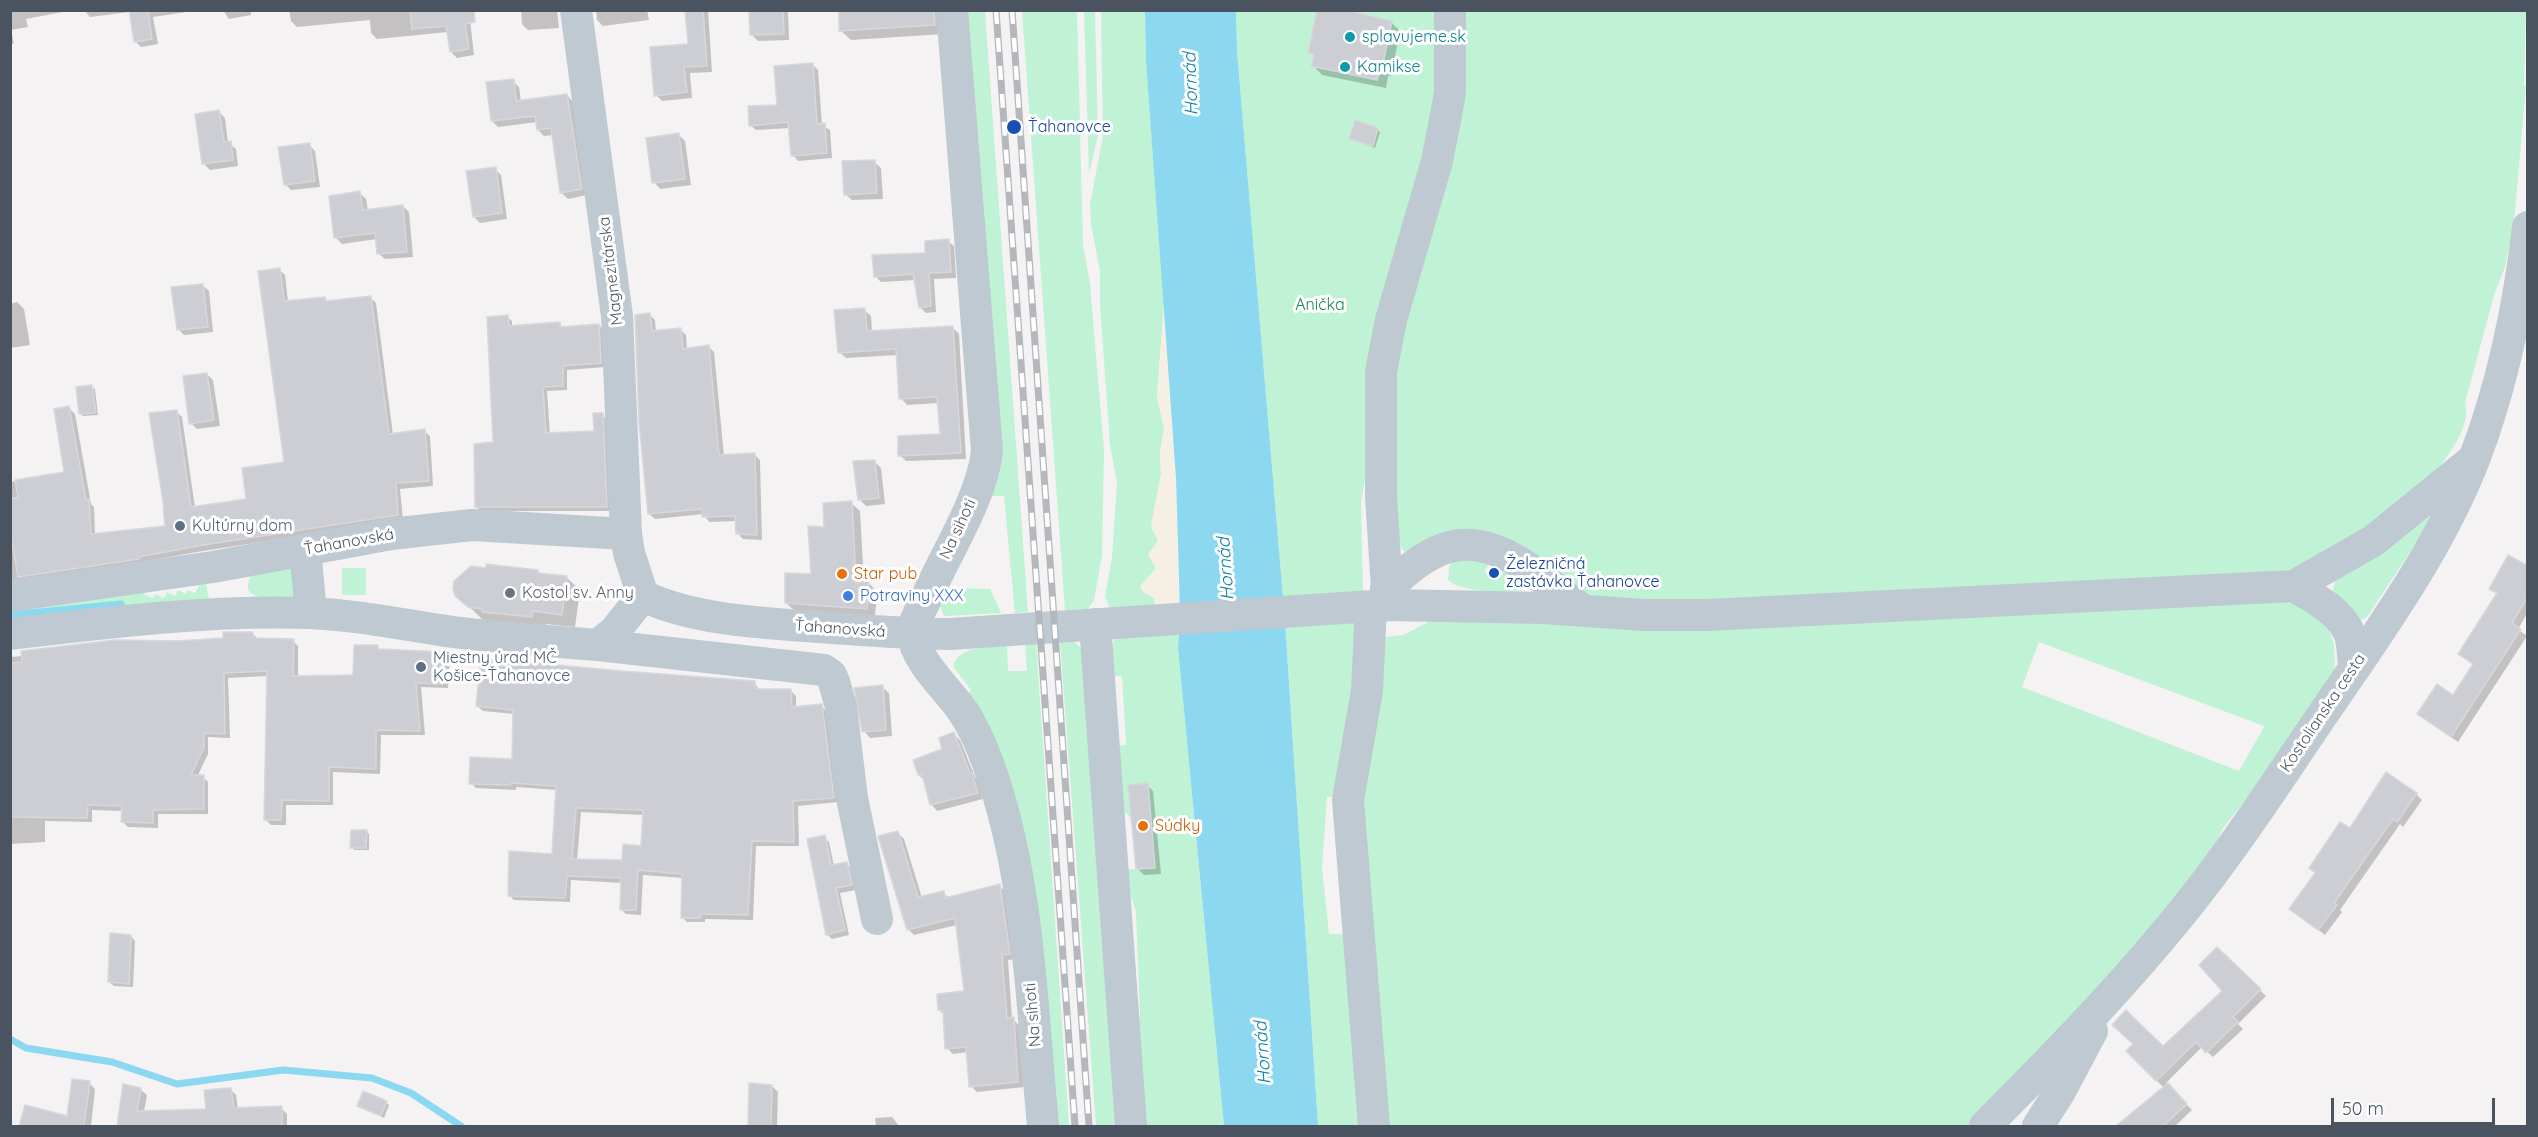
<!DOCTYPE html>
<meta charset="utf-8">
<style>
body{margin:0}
#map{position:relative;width:2538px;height:1137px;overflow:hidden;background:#f4f2f2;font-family:Quicksand,sans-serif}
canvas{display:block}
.frame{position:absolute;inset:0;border:12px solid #495460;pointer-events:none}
.scale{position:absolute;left:2331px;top:1098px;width:164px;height:27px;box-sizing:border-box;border:3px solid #495460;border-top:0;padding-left:8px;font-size:18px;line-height:21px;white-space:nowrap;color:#495460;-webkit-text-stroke:4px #fff;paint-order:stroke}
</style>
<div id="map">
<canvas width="2538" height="1137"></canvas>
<div class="frame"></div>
<div class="scale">50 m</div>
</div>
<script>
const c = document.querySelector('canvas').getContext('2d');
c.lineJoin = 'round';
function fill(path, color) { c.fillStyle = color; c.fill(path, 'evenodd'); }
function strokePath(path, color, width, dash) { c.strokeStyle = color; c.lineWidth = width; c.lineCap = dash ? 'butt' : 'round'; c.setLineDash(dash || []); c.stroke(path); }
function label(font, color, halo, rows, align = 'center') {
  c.font = font + ' Quicksand,sans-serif'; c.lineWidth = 6; c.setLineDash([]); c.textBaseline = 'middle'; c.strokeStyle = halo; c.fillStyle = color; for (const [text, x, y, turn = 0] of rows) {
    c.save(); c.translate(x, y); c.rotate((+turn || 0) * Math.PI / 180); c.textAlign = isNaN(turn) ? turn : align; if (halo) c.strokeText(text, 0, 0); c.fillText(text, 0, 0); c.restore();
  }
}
fill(new Path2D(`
 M 963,11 L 985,11 L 1028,612 L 1015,613 L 1004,496 L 984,496 Z
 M 1022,11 L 1077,11 L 1083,244 L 1090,284 L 1104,450 L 1102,555 L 1094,600 L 1088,609 L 1065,610 Z
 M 1084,11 L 1095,11 L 1098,136 L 1089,174 Z
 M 1101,11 L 1145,11 L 1146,61 L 1164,304 L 1157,397 L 1164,428 L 1160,453 L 1161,474 L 1151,526 L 1158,541 L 1156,569 L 1149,576 L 1143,592 L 1154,598 L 1155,609 L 1114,610 L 1109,606 L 1105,596 L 1112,558 L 1117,483 L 1110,444 L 1100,305 L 1100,271 L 1091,224 L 1090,204 L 1103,136 Z
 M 1236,11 L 1438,11 L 1435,90 L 1361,502 L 1363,593 L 1283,600 L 1237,51 ZM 1355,120 L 1378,128 L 1373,146 L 1349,139 Z
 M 1461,11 L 2526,11 L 2524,85 L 2526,87 L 2514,221 L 2505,267 L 2494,295 L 2465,403 C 2476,440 2406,506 2377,525 C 2356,538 2318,558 2295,568 C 2284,572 2270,573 2259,575 L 1815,599 L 1601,601 L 1584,593 L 1534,560 L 1410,557 L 1402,549 L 1391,524 L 1390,387 Z
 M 2441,505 L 2367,617 L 2358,621 L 2332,595 L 2335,580 Z
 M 1454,559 L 1489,563 L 1484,572 L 1498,580 L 1504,571 L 1525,587 L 1521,591 C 1503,593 1461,592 1448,580 L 1449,567 Z
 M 290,568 L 294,571 L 296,595 L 292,598 C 276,598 233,603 253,573 Z
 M 342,568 L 366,568 L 366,595 L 342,595 Z
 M 205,577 L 209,600 L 11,622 L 10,607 L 149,586 L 144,594 L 153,598 L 155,594 L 164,598 L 167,592 L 175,596 L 178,590 L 186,594 L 188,590 L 195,593 Z
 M 948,588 L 990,589 L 1001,613 L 944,616 L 940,606 Z
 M 2283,600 C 2323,612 2339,630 2334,673 L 2256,787 L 2223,828 L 2200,876 L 1990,1107 L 1969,1126 L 1382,1126 L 1356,827 L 1387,615 L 1385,637 L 1403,635 L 1440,616 ZM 2039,642 L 2264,726 L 2264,727 L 2239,771 L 2022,687 Z
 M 1359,618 L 1344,796 L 1327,797 L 1322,867 L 1329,934 L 1349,934 L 1366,1126 L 1318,1126 L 1285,622 Z
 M 1178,629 L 1178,648 L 1224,1126 L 1139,1126 L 1134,1038 L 1140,1016 L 1136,912 L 1132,899 L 1126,892 L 1124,870 L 1155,867 L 1148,784 L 1131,818 L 1121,808 L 1109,747 L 1126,745 L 1122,676 L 1106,677 L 1109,652 L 1117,634 Z
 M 1072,640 L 1086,652 L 1124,1126 L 1096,1126 L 1060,641 Z
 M 1036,642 L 1069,1126 L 1052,1126 L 967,694 L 971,690 L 953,666 C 959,645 989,648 1007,646 L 1008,671 L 1027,671 L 1025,643 Z`), '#c0f2d5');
fill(new Path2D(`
 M 1164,304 L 1176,478 L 1179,607 L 1155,609 L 1154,598 L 1143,592 L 1140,586 L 1156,569 L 1148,554 L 1158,541 L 1151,526 L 1161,474 L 1160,453 L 1164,428 L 1157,397 Z`), '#f5f0e3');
fill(new Path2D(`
 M 1145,11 L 1236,11 L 1237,51 L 1285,622 L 1318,1126 L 1224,1126 L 1178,648 L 1180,612 L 1176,478 L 1146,61 Z`), '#8cd8f0');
fill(new Path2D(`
 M 10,10 L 73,10 L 26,19 L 28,27 L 11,30 L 14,44 L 10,44 Z
 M 84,10 L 200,10 L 153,17 L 158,44 L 141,47 L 135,41 L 130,12 L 90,17 Z
 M 223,10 L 251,10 L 251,15 L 229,19 Z
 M 289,10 L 469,10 L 474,55 L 457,58 L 451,52 L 448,32 L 377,39 L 371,33 L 370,20 L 297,27 L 291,21 Z
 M 521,10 L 557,10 L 559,28 L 528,30 L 522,24 Z
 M 596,10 L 647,10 L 649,20 L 603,26 L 597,20 Z
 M 687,10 L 708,10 L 712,72 L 690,73 L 692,98 L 662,101 L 656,95 L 689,45 Z
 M 751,10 L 788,10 L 789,40 L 758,41 L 752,35 Z
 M 857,10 L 939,10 L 944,34 L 851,40 L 841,31 Z
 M 1391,22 L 1400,31 L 1391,76 L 1388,76 L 1386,88 L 1322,75 L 1313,65 L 1315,57 L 1310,52 Z
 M 813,65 L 818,70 L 822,125 L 830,130 L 832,158 L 798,161 L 793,155 L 790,128 L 756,130 L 750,125 L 778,106 Z
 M 513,81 L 519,87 L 521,102 L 567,95 L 573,102 L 587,195 L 568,199 L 561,192 L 553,135 L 544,136 L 538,130 L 537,122 L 498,127 L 492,121 Z
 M 219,112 L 225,118 L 228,143 L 236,149 L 238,166 L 210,170 L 204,164 Z
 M 1377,129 L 1380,132 L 1375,148 L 1351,139 Z
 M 679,135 L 685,141 L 691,185 L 660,189 L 654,182 Z
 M 309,145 L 315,151 L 320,187 L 291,190 L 285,184 Z
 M 874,162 L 881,168 L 883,199 L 852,200 L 845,194 Z
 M 495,169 L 501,175 L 507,219 L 480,223 L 474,217 Z
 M 360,193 L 366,199 L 368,211 L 403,206 L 409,212 L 413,257 L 385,259 L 378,253 L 377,239 L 342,244 L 336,238 Z
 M 948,241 L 954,246 L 956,278 L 934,279 L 936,312 L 926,313 L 920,307 L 916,280 L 881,282 L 875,276 L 927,254 Z
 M 279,269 L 285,275 L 288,302 L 324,298 L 329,302 L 371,298 L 376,303 L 393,435 L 424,431 L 430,436 L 433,486 L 400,489 L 403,520 L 203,551 L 10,585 L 10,482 L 66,474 L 69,408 L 75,414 L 91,504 L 94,507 L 95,535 L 166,527 L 176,411 L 182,417 L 195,508 L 248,500 L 286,463 Z
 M 202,285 L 209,291 L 213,332 L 184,335 L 178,329 Z
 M 17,302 L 24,309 L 30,345 L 10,348 L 10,304 Z
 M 864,310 L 871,316 L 872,332 L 953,328 L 959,334 L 966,459 L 906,461 L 900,455 L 942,435 L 939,403 L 907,405 L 901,398 L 897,355 L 846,358 L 839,352 Z
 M 650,315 L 655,320 L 656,332 L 680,329 L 686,335 L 687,350 L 709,347 L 714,352 L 724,456 L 754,454 L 760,460 L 762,540 L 743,539 L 737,533 L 737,521 L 709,522 L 704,514 L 655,519 L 649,514 Z
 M 507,317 L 512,321 L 512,327 L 559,323 L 564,328 L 599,325 L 603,330 L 605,367 L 567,370 L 567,390 L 547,391 L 550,435 L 595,432 L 602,415 L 607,420 L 611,511 L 481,511 L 476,507 L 495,444 Z
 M 207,374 L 213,380 L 220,426 L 197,429 L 191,423 Z
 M 92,387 L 95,389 L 98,415 L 83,416 L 81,414 Z
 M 874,461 L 881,468 L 885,504 L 866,506 L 860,500 Z
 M 851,503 L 860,511 L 864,583 L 869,583 L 877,592 L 875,616 L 795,611 L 786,603 L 812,575 L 825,529 Z
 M 2528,567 L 2528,612 L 2518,629 L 2527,636 L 2458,742 L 2419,714 L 2453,697 L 2474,665 L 2460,654 L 2498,595 L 2491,588 Z
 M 472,568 L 537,571 L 541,575 L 567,578 L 580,590 L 575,627 L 546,624 L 545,629 L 483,620 L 457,595 L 454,588 L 459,577 Z
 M 252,633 L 257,638 L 293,641 L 298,646 L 298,677 L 355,676 L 377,647 L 381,651 L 444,653 L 450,658 L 448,688 L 421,687 L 425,735 L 381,735 L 380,774 L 333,772 L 333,805 L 286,805 L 286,825 L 271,825 L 266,820 L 268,676 L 228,678 L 230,738 L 208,737 L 208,754 L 197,777 L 203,777 L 208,782 L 208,814 L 158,814 L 158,828 L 128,827 L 122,821 L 123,811 L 92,810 L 92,822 L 45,821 L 45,842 L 10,844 L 10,657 L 224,639 Z
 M 621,673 L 754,682 L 760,691 L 791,691 L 796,696 L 796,708 L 821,706 L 826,711 L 838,802 L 798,806 L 799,846 L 756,846 L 753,920 L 705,919 L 705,922 L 687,922 L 682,917 L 683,878 L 643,875 L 641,915 L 626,914 L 621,909 L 622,883 L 571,880 L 570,902 L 514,900 L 509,895 L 553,856 L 557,790 L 516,787 L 516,790 L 476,788 L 471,783 L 513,760 L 514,714 L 483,711 L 477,706 ZM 581,812 L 644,815 L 643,847 L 623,862 L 577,861 Z
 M 882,687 L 889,693 L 892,736 L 870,738 L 864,731 Z
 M 954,734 L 960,740 L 975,777 L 978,781 L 983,799 L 937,811 L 931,804 L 925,781 L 919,775 L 944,749 Z
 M 1147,785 L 1153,791 L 1161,874 L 1144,875 L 1138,869 Z
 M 2416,794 L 2422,800 L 2403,827 L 2400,824 L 2340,910 L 2342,912 L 2325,935 L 2291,909 L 2350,830 Z
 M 367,832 L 369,834 L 369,850 L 354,850 L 352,847 Z
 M 898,833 L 904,839 L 922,898 L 943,893 L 949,898 L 999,886 L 1005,891 L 1015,959 L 1008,960 L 1012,1019 L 1019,1025 L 1024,1087 L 977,1092 L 971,1086 L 968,1052 L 953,1054 L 947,1048 L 945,1015 L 939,1010 L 965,993 L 957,925 L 914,935 L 908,929 Z
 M 824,837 L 829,842 L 834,866 L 846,863 L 851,868 L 856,890 L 840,893 L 849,935 L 832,939 L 827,934 Z
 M 131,936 L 135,941 L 133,987 L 114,986 L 109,982 Z
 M 2217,949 L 2266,996 L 2238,1024 L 2243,1029 L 2213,1057 L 2202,1047 L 2166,1083 L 2192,1110 L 2175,1126 L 2118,1126 L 2164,1088 L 2128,1051 L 2163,1048 L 2224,991 Z
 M 89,1083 L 95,1089 L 91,1126 L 71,1126 L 67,1123 Z
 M 751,1085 L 772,1086 L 778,1092 L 777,1126 L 749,1126 Z
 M 124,1086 L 140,1089 L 147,1095 L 144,1112 L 208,1111 L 230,1089 L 236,1095 L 238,1109 L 281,1108 L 287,1114 L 287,1126 L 118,1126 Z
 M 386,1102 L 389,1105 L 384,1118 L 359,1106 Z
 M 26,1107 L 66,1122 L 65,1126 L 21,1126 Z
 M 892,1117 L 899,1126 L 876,1126 L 875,1118 Z`), '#0003');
strokePath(new Path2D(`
 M 10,615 L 121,604
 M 10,1039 L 26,1048 L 112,1062 L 177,1084 L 283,1070 L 372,1078 L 411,1093 L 461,1126`), '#8cd8f0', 7);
const building = new Path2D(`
 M 129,10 L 148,10 L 152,39 L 134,42 Z
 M 410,10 L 474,10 L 475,22 L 465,24 L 469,49 L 450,52 L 446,26 L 412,29 Z
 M 685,10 L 703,10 L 707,66 L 684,67 L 687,92 L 654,96 L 650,47 L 688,44 Z
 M 749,10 L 783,10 L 784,34 L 750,35 Z
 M 839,10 L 934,10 L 935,25 L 839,31 Z
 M 1317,10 L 1345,10 L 1392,21 L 1382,68 L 1380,68 L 1377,80 L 1311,66 L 1314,54 L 1308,53 Z
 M 813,63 L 817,124 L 825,123 L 827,153 L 791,156 L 788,122 L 749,126 L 748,106 L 777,105 L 774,66 Z
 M 514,79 L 516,101 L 567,94 L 582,189 L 560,193 L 551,128 L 537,130 L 535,116 L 491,121 L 486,82 Z
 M 219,110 L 224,142 L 231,141 L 233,160 L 202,164 L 195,114 Z
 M 1355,120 L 1378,128 L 1373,146 L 1349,139 Z
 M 679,133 L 685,179 L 652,183 L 646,138 Z
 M 310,143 L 315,181 L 284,185 L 278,147 Z
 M 875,160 L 877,193 L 844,195 L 842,161 Z
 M 496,167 L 502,213 L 473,217 L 466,171 Z
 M 360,191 L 363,210 L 403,205 L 407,252 L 377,254 L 375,233 L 334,238 L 329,196 Z
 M 949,239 L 951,272 L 929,273 L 931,306 L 919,308 L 913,274 L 874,277 L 872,255 L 925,253 L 925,241 Z
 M 280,268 L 284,301 L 325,297 L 326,301 L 371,296 L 389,434 L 425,429 L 429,481 L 396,483 L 398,515 L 197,546 L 139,557 L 139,559 L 18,577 L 10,530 L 10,499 L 18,497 L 15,480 L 64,472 L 54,409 L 69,406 L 86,500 L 89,499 L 91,534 L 165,526 L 163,508 L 164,508 L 149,413 L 177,410 L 191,507 L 246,499 L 242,468 L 284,462 L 258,271 Z
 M 203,284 L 208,327 L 177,330 L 171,287 Z
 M 865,308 L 867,331 L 953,326 L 961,453 L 898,456 L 898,436 L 940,434 L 937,397 L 899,399 L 896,349 L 838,353 L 834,310 Z
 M 650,313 L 652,331 L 681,328 L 683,349 L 709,345 L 719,455 L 755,453 L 757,535 L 736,534 L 735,516 L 702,517 L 702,509 L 648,514 L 639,422 L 635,315 Z
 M 508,315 L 509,326 L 560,322 L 560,327 L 599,324 L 601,363 L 563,366 L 563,386 L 543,387 L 546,433 L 594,431 L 593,413 L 603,413 L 607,507 L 475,507 L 474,444 L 493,442 L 487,317 Z
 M 207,373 L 214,420 L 189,424 L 183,376 Z
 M 92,385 L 96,413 L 79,414 L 76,387 Z
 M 875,460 L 879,498 L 858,500 L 853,461 Z
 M 852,501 L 856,582 L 869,582 L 867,609 L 785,603 L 785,573 L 811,574 L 808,526 L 824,527 L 823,503 Z
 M 2508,555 L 2528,566 L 2528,596 L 2512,623 L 2521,629 L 2451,737 L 2417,714 L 2437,684 L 2453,695 L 2473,664 L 2458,654 L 2497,593 L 2489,589 Z
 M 486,564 L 538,570 L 538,573 L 567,576 L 562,615 L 533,611 L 532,617 L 482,612 L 482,609 L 468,607 L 455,596 L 453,588 L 454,581 L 471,566 L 486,568 Z
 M 223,632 L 253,632 L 253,638 L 294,639 L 293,676 L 353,675 L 354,645 L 378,645 L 378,649 L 445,652 L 443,684 L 416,683 L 420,731 L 376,730 L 376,769 L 329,767 L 329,801 L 282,800 L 281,820 L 264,820 L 267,671 L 224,673 L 225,734 L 204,733 L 204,748 L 191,775 L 204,775 L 204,809 L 153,810 L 153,823 L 121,822 L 122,806 L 88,805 L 87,818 L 10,817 L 10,663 L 22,662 L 21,651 L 115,640 L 177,641 L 223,638 Z
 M 481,658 L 622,671 L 755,681 L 755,689 L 791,689 L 792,707 L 822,704 L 834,798 L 793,801 L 794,842 L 752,841 L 748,915 L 701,914 L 700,918 L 681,918 L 682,874 L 638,870 L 636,910 L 620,910 L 621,878 L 567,876 L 565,898 L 508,896 L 509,851 L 552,854 L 556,786 L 511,783 L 511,785 L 469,784 L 470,757 L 512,759 L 513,710 L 476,706 ZM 576,808 L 643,810 L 641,846 L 623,844 L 622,860 L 572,859 Z
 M 883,685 L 886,730 L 862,732 L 854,688 Z
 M 954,732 L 970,773 L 972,773 L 978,793 L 930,805 L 922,774 L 918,775 L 913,760 L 942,749 L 939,738 Z
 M 2386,772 L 2417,793 L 2397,822 L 2393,819 L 2334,903 L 2337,905 L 2318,930 L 2289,909 L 2315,873 L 2309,868 L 2340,822 L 2350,828 Z
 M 1148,783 L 1155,868 L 1136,869 L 1128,785 Z
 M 351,830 L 367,830 L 366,848 L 350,848 Z
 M 898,831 L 918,897 L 944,891 L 945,898 L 1000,884 L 1010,954 L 1002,955 L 1007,1018 L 1014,1017 L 1018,1082 L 969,1087 L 966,1047 L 945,1049 L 943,1010 L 938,1010 L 937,994 L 964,991 L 955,918 L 907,930 L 878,836 Z
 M 825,835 L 831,865 L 847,862 L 852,885 L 836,888 L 845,930 L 826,935 L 807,839 Z
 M 110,933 L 131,935 L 129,984 L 108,982 Z
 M 2217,947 L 2261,989 L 2233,1017 L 2238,1022 L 2206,1053 L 2196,1042 L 2156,1081 L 2126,1051 L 2133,1044 L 2112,1025 L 2126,1010 L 2163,1046 L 2222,991 L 2199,965 Z
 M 72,1079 L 90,1081 L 84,1126 L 19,1126 L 25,1105 L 67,1116 Z
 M 749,1083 L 772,1085 L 771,1126 L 748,1126 Z
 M 2168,1083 L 2187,1104 L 2163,1126 L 2116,1126 Z
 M 123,1084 L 141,1088 L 137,1111 L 206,1109 L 204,1090 L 231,1088 L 234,1108 L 282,1106 L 282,1126 L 117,1126 Z
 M 363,1091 L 387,1101 L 381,1116 L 357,1106 Z`);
fill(building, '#ccced4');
strokePath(building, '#d6d8dd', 1.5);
strokePath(new Path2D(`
 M 576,10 L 617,316 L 626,534 L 629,553 L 643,596 C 694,620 762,623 818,627 C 862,630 906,634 950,634 L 1388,605 L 1543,608 L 1644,615 L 1708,615 L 2294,586 L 2373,541 L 2474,459
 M 952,10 L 987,451 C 982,499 944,556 925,601 C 920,611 912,625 913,635 C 915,660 948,690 962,710 C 977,732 986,756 994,781 C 1030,892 1032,1011 1043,1126
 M 305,549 L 311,613
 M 2294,586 C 2314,598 2341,611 2350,635 C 2353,644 2353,658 2354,668
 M 1386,589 C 1403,574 1421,557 1443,549 C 1496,529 1545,583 1584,611
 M 10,596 L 213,567 L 391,534 L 472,525 L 626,534
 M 1388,605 L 1381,496 L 1381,372 L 1391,320 L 1437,161 L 1447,110 L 1450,92 L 1450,10
 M 1371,606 L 1367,691 L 1348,800 L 1374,1126
 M 1095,624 L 1131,1126
 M 10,634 C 110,622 209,610 309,613 C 358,615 405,625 453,632 C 501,638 550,641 598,645 L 614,632 L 643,596
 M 598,645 L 824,670 L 831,675 L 834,682 L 841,707 L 852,798 L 877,919
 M 1985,1126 C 2054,1057 2123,986 2185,909 C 2239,842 2285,769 2334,698 C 2386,622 2442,543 2475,457 C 2503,383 2519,305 2528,227
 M 2038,1126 L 2059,1093 L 2092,1031`), '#bfc9d1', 32);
const rail = new Path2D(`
 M 996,10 L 1075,1126
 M 1012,10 L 1089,1126`);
strokePath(rail, '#b4b7bc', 7);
strokePath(rail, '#fff', 4.5, [14]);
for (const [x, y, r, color] of [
 [1350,37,6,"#0f9aa8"],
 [1345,67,6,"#0f9aa8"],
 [1014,127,8,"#1a4fb4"],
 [180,526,6,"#5c6f8a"],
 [1494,573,6,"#1a4fb4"],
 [842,574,6,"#e8710a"],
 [510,593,6,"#6b7280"],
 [848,596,6,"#3f7fe0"],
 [421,667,6,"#5c6f8a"],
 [1143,826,6,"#e8710a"]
]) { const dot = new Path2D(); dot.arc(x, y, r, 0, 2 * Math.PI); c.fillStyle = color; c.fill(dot); strokePath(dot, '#fff', 2); }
label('16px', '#0d838f', '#fff', [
 ["splavujeme.sk",1362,37],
 ["Kamikse",1357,67]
], 'left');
label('16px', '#164399', '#fff', [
 ["Ťahanovce",1028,127],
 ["Železničná",1506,564],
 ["zastávka Ťahanovce",1506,582]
], 'left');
label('16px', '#495460', '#fff', [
 ["Magnezitárska",611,271,-97],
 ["Na sihoti",958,529,-65],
 ["Ťahanovská",349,542,-10],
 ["Ťahanovská",840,629,4],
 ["Kostolianska cesta",2323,713,-56],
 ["Na sihoti",1033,1015,-95]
]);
label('16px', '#148751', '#fff', [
 ["Anička",1320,305]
]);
label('16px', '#4e5e75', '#fff', [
 ["Kultúrny dom",192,526],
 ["Miestny úrad MČ",433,658],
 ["Košice-Ťahanovce",433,676]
], 'left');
label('16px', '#c56008', '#fff', [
 ["Star pub",854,574],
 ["Súdky",1155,826]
], 'left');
label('16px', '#5b616d', '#fff', [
 ["Kostol sv. Anny",522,593]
], 'left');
label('16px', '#366cbe', '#fff', [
 ["Potraviny XXX",860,596]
], 'left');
label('italic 18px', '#087fa5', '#fff', [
 ["Hornád",1191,84,-92],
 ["Hornád",1226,569,-94],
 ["Hornád",1263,1053,-94]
]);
</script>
